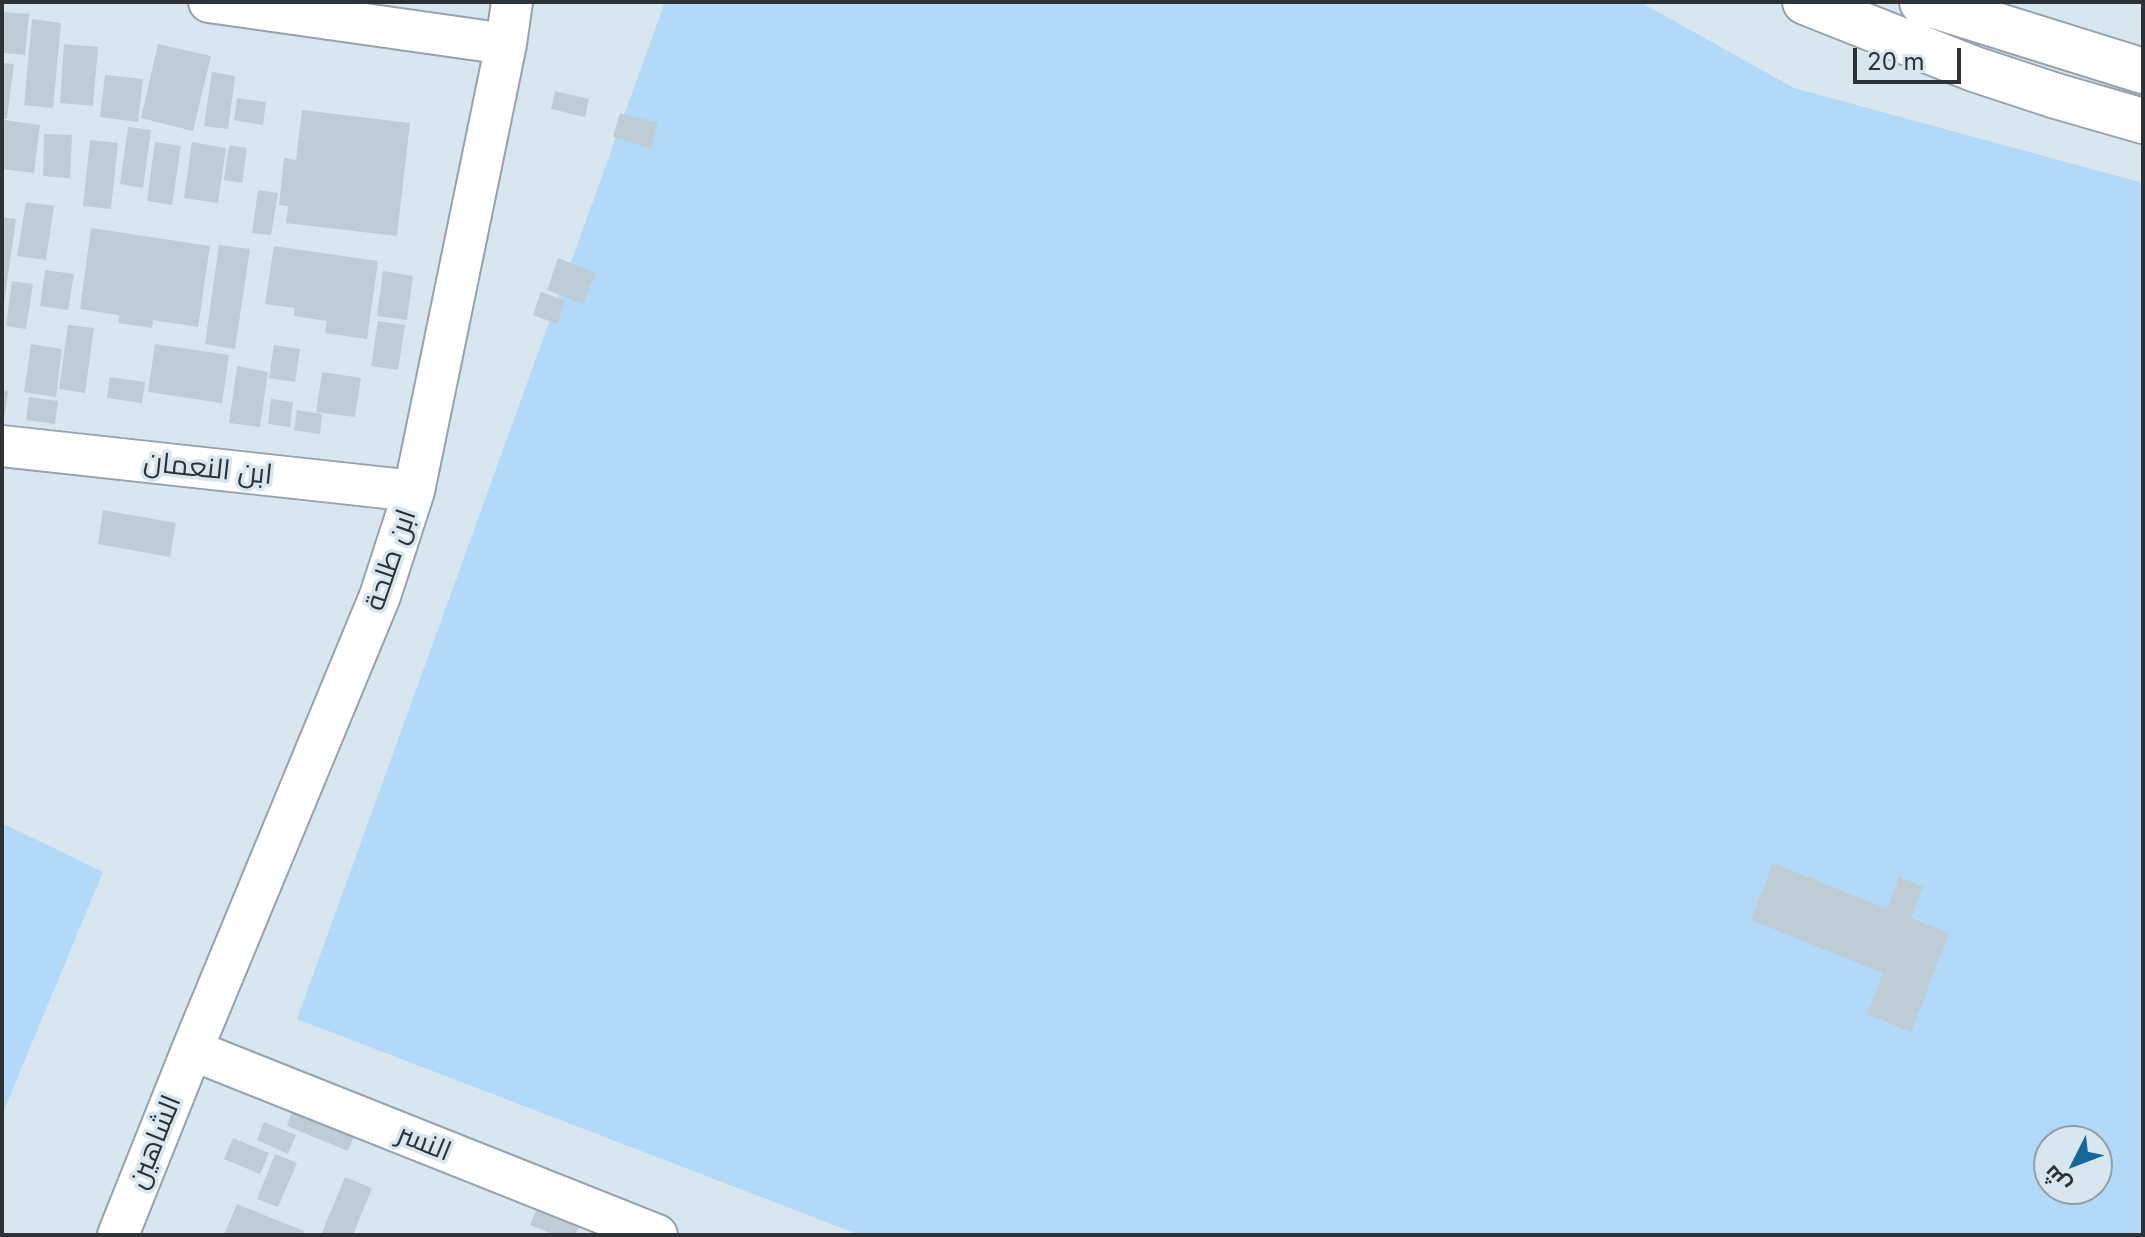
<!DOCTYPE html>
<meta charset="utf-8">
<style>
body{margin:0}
#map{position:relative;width:2145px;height:1237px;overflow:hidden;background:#d8e6f0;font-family:Inter,Cairo,sans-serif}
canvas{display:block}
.frame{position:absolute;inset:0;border:4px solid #2d3236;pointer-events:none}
.north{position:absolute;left:2033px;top:1125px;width:80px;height:80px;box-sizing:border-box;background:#d8e6f0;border:2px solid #949ea6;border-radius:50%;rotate:228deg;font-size:22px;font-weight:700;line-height:32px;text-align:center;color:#2d3236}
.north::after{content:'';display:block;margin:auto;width:28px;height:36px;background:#17689a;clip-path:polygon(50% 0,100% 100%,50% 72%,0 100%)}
.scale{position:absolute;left:1853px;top:48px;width:108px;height:36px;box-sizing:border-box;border:4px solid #2d3236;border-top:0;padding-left:10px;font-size:24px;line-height:28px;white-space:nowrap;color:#2d3236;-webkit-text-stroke:6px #d8e6f0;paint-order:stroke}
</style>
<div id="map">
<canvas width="2145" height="1237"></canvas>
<div class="frame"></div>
<div class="north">ش</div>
<div class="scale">20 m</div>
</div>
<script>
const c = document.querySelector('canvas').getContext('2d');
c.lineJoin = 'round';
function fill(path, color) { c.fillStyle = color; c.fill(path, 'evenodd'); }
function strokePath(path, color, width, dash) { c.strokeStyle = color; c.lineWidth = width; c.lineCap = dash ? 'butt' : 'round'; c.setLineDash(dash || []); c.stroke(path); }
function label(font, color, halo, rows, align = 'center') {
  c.font = font + ' Inter,Cairo,sans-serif'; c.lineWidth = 7; c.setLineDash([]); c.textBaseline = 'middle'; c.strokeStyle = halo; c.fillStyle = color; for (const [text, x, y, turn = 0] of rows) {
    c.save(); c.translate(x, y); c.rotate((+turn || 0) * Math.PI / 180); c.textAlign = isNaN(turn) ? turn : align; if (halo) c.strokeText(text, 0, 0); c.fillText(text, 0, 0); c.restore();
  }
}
fill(new Path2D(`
 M 665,2 L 1640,2 L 1794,88 L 2143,183 L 2143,1235 L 860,1235 L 297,1019 ZM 2049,1141 L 2097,1141 L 2097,1189 L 2049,1189 Z
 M 2,823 L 103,872 L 2,1115 Z`), '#b2d9f8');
fill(new Path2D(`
 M 2,12 L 29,14 L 25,55 L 2,53 Z
 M 32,19 L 61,23 L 53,108 L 24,105 Z
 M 64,44 L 98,47 L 93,106 L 60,103 Z
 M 158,44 L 211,56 L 193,131 L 141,118 Z
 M 2,63 L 14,64 L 7,119 L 2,119 Z
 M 212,72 L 235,76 L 228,129 L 204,126 Z
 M 105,75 L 143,79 L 138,122 L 100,117 Z
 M 555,91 L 589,99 L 585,117 L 551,109 Z
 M 237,98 L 266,102 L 263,125 L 234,120 Z
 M 302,110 L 410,123 L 397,236 L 286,223 L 288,206 L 279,205 L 284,158 L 296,160 Z
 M 620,113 L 658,123 L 651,148 L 613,137 Z
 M 4,120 L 40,125 L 34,173 L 2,169 Z
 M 128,127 L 151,130 L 143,188 L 120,184 Z
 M 44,134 L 72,135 L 70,178 L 43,176 Z
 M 90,140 L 118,143 L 111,209 L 83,206 Z
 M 155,142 L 181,146 L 172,205 L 147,201 Z
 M 192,142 L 226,148 L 218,203 L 184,198 Z
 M 229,145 L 247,148 L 242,183 L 224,180 Z
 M 258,190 L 278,193 L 271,235 L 252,233 Z
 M 26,202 L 54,206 L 46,260 L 17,256 Z
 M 2,217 L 16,219 L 4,303 L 2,302 Z
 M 91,228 L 210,246 L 198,327 L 153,320 L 152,328 L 118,323 L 119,315 L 80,309 Z
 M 219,245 L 250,249 L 235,349 L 205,344 Z
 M 274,246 L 378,261 L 367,339 L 325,333 L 327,321 L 294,316 L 295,308 L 265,304 Z
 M 558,258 L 595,273 L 583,304 L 547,290 Z
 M 45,270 L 74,274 L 68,310 L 40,306 Z
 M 383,271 L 413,276 L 407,320 L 377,316 Z
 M 12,281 L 33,284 L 26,329 L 6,326 Z
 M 541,292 L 565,301 L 557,324 L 533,315 Z
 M 378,321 L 405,325 L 398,370 L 371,366 Z
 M 68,325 L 94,328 L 85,393 L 59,389 Z
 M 31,344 L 62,349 L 56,397 L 24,392 Z
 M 155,344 L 229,355 L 222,403 L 148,392 Z
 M 274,345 L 300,349 L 295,382 L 269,378 Z
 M 237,366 L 268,372 L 260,427 L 229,423 Z
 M 322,372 L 361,378 L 355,417 L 316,412 Z
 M 110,377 L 145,382 L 142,403 L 107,398 Z
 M 2,390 L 8,391 L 4,419 L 2,419 Z
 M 29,397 L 58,401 L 55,424 L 26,420 Z
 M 271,399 L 293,402 L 290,427 L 268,424 Z
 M 297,410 L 322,414 L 320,434 L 294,430 Z
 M 103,510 L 176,523 L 170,557 L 98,544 Z
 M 1773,863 L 1887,909 L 1899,877 L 1923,886 L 1911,918 L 1949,933 L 1911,1032 L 1867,1014 L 1883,973 L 1751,920 Z
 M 292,1111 L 354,1136 L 348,1151 L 287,1126 Z
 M 264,1122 L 296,1135 L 288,1154 L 257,1140 Z
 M 233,1138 L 269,1153 L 260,1174 L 224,1159 Z
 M 275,1154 L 297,1163 L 278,1207 L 257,1199 Z
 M 345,1177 L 372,1188 L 353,1235 L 321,1235 Z
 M 237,1204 L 304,1231 L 302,1235 L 224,1235 Z
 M 538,1206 L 580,1224 L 576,1235 L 556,1235 L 530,1225 Z`), '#beccd6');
const minor = new Path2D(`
 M 209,2 L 506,44
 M 2,446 L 414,491
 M 192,1050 L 657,1235
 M 118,1235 L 192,1050 L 380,596 L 414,491 L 506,44 L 512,2`);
const tertiary = new Path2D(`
 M 1805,2 L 1974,69 L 2056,96 L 2143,121
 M 1922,2 L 2143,71`);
strokePath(minor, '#96a2ad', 44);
strokePath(tertiary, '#96a2ad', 48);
strokePath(minor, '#fff', 40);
strokePath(tertiary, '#fff', 44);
label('28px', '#2d3236', '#d8e6f0', [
 ["ابن النعمان",208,469,6],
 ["ابن طلحة",391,560,-71],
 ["الشاهين",155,1142,-68],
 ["النسر",424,1143,22]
]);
</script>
